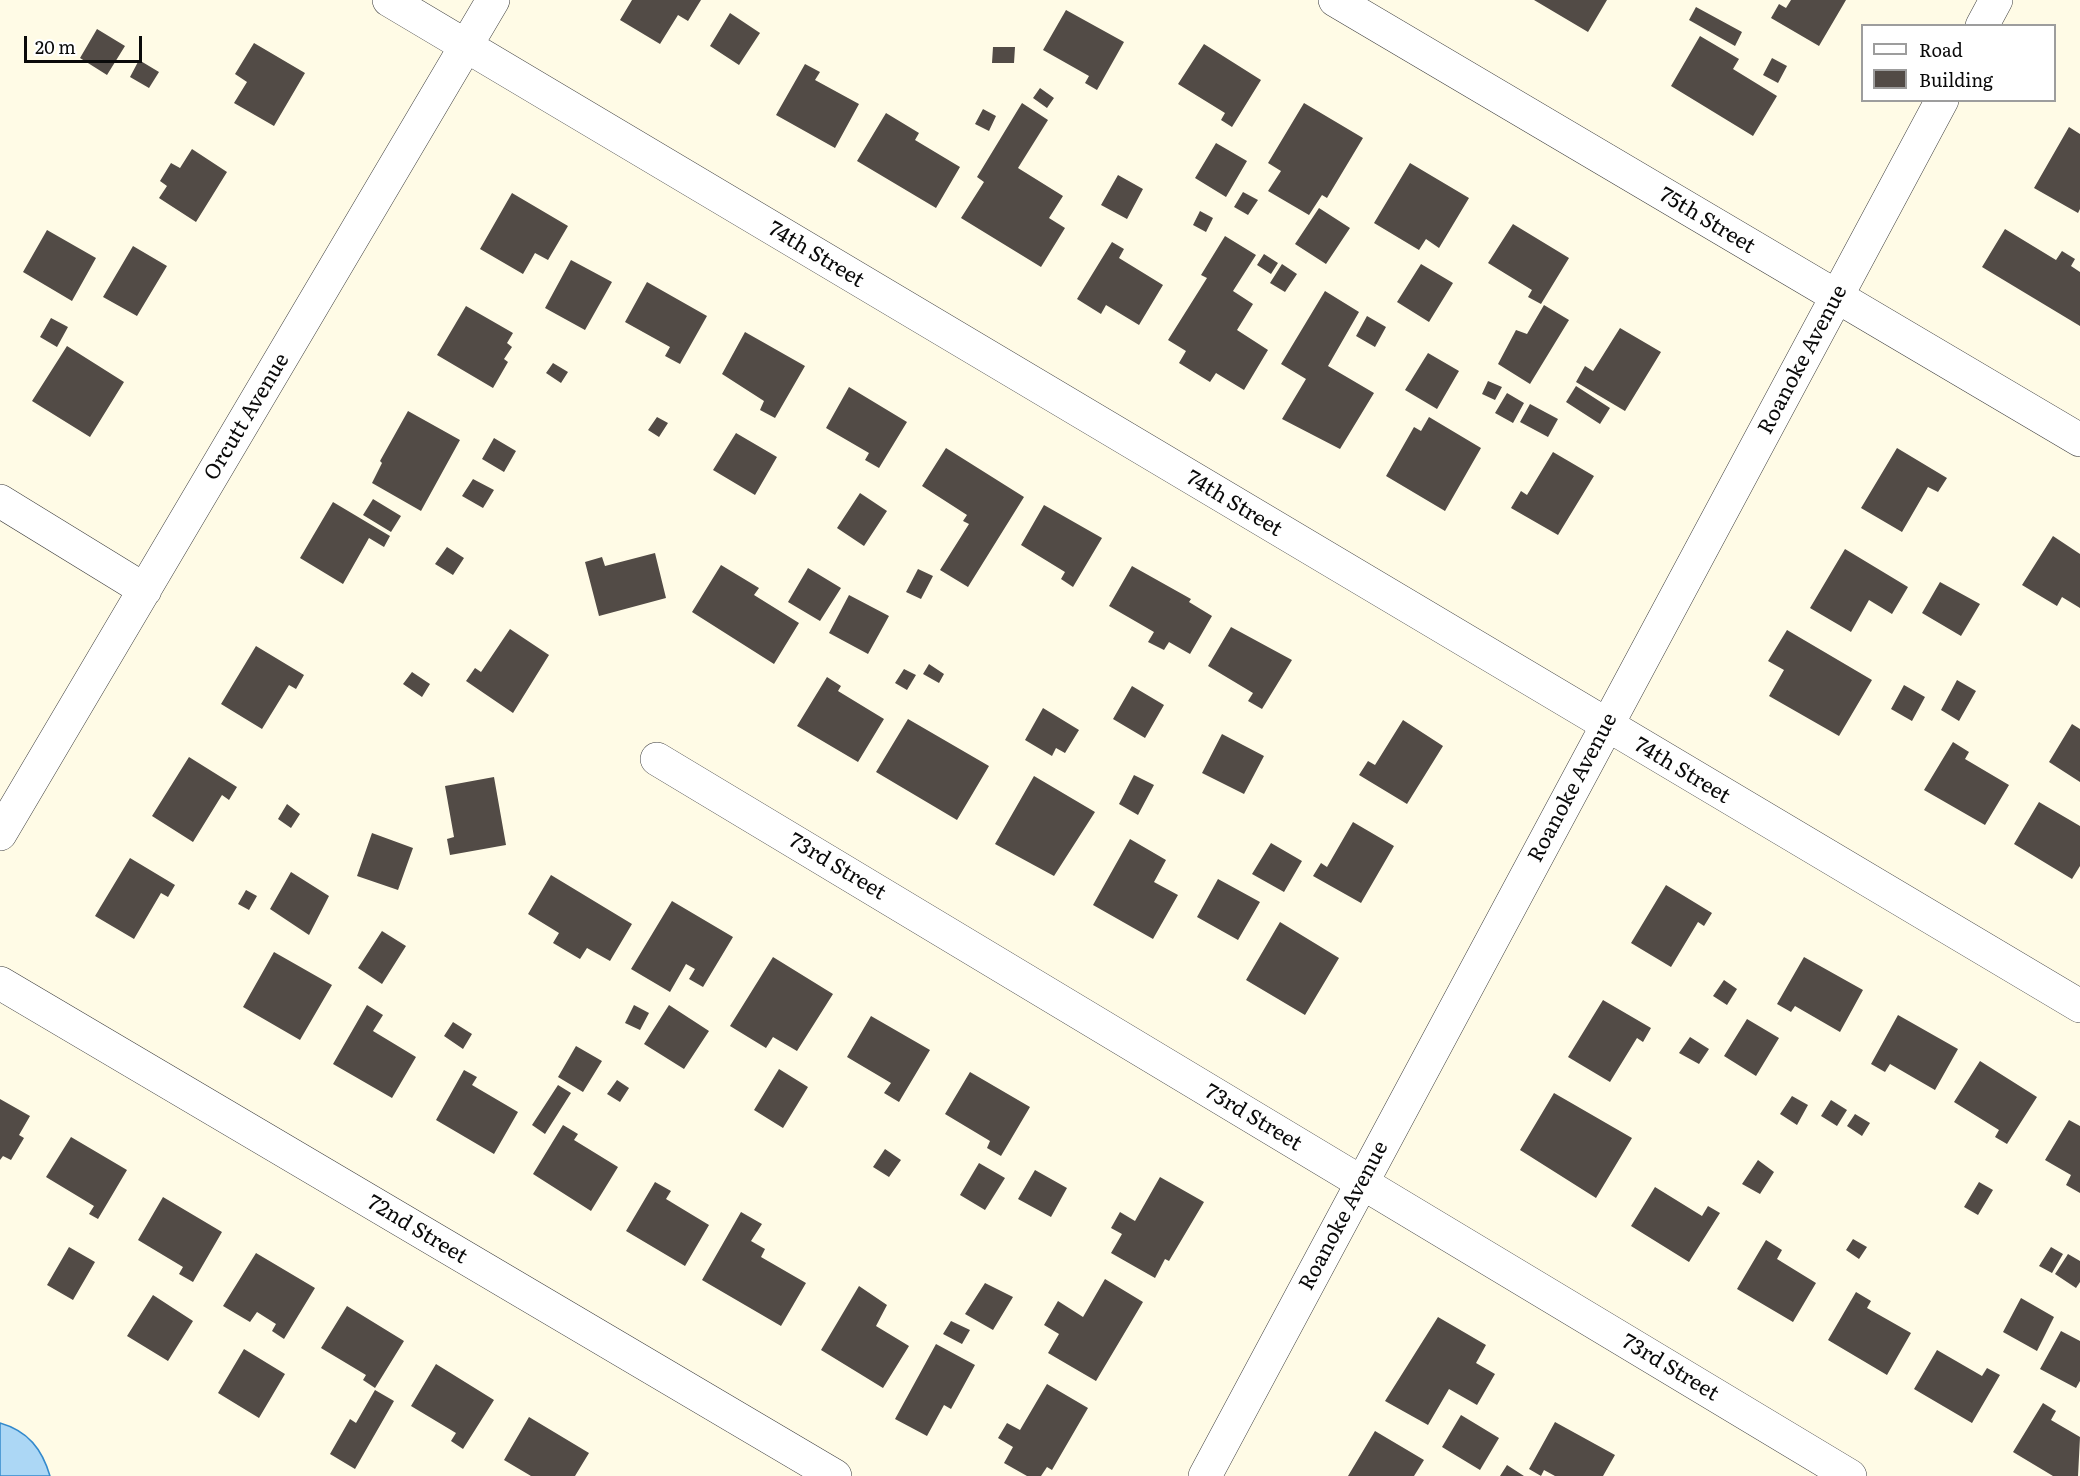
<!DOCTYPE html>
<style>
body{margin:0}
#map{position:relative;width:2080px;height:1476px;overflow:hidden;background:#fffbe6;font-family:Literata,serif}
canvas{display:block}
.legend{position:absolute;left:1861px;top:24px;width:195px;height:78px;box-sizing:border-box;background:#fff;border:2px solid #9d9d9d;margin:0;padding:8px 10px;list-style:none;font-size:18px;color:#0a0a0a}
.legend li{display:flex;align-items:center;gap:12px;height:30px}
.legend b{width:30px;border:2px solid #9d9d9d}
.scale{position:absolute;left:24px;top:36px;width:118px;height:27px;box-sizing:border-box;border:3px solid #0a0a0a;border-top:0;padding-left:8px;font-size:18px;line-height:21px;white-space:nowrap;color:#0a0a0a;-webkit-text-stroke:4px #fff;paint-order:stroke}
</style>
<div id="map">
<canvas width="2080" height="1476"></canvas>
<ul class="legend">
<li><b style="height:8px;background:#fff"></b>Road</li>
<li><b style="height:16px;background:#524b46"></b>Building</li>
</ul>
<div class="scale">20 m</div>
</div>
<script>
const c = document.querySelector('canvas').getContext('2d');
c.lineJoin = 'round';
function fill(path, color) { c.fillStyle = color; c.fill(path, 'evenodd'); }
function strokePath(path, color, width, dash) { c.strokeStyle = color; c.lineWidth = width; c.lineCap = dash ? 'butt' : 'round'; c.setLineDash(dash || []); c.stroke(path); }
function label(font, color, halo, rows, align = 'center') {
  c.font = font + ' Literata,serif'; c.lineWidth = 6; c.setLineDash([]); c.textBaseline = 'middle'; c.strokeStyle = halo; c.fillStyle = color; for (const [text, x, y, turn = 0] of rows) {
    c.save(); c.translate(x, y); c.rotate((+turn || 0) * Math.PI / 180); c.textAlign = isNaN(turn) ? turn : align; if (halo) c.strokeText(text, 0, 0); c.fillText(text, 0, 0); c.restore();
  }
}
const water = new Path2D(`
 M 0,1423 C 28,1431 42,1449 50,1476 L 0,1476 Z`);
fill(water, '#acd7f5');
strokePath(water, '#348acc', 1.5);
fill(new Path2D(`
 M 632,0 L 701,0 L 688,21 L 678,15 L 660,44 L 620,20 Z
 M 1534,0 L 1607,0 L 1588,32 Z
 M 1791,0 L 1846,0 L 1819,46 L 1771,18 L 1779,4 L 1786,8 Z
 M 1696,7 L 1742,32 L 1735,46 L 1689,20 Z
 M 1066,10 L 1124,42 L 1097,90 L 1085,83 L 1089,76 L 1043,50 Z
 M 730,13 L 760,33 L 739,65 L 710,46 Z
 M 97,29 L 125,46 L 107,75 L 80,58 Z
 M 1700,36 L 1739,59 L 1733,69 L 1777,96 L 1753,136 L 1671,86 Z
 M 254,43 L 305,73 L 274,126 L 234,103 L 247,82 L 235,74 Z
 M 1204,44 L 1261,80 L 1232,127 L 1221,120 L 1225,113 L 1178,84 Z
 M 993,47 L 1015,47 L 1014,63 L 992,63 Z
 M 1772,58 L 1787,66 L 1778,83 L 1763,75 Z
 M 139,60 L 159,72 L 149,88 L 130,77 Z
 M 805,64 L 820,72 L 815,80 L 859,104 L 835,148 L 776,115 Z
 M 1040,88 L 1054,98 L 1047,108 L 1033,98 Z
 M 1022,103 L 1048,120 L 1018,168 L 1063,196 L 1049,218 L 1065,228 L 1041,267 L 961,218 L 984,182 L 977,177 Z
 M 1304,103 L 1363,138 L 1327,198 L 1322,195 L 1309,215 L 1268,191 L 1281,171 L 1268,163 Z
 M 983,109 L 996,116 L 989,131 L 975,124 Z
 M 886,113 L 919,133 L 915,140 L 960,167 L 936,208 L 857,161 Z
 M 2069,127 L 2080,134 L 2080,209 L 2078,213 L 2034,188 Z
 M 1216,143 L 1247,161 L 1226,197 L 1195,178 Z
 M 192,149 L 227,172 L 196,222 L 159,198 L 167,186 L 160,181 L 171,163 L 180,168 Z
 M 1410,163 L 1469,198 L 1439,248 L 1426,239 L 1419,250 L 1374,223 Z
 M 1118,175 L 1143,189 L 1127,219 L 1101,205 Z
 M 1243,192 L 1258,200 L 1248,215 L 1234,207 Z
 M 512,193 L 568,226 L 548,260 L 535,253 L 523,274 L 480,249 Z
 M 1319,208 L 1350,228 L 1326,264 L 1295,244 Z
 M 1200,211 L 1213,218 L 1206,232 L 1193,225 Z
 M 1513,224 L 1569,258 L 1541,304 L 1528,297 L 1532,290 L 1488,263 Z
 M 2005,229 L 2056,260 L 2062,251 L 2075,259 L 2071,266 L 2080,272 L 2080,326 L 1982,267 Z
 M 47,230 L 96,258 L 72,301 L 23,272 Z
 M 1225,236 L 1256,255 L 1233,291 L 1253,304 L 1237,330 L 1268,350 L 1244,390 L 1216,373 L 1210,382 L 1179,363 L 1186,351 L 1168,340 L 1207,278 L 1201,275 Z
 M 1112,242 L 1124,249 L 1119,258 L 1163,285 L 1139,325 L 1106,305 L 1101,314 L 1077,299 Z
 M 133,246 L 167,266 L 137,316 L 103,297 Z
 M 1264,254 L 1278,263 L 1271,274 L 1257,265 Z
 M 571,260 L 612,282 L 585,330 L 545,308 Z
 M 1282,264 L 1297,274 L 1285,292 L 1270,283 Z
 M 1421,264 L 1453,283 L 1429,322 L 1397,302 Z
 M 647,282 L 707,316 L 680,364 L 665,356 L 670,347 L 625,322 Z
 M 1325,291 L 1359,312 L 1328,366 L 1374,393 L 1340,449 L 1282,419 L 1306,379 L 1281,364 Z
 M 1544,305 L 1569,320 L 1530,384 L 1498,364 L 1516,330 L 1527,334 Z
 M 466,306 L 513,333 L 507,343 L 512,347 L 504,359 L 508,362 L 493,388 L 437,355 Z
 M 1367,316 L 1386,327 L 1375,347 L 1356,336 Z
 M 51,318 L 68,327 L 57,347 L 40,337 Z
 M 1620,328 L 1661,352 L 1625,411 L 1576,382 L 1585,366 L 1593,371 Z
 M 745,332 L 805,366 L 775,418 L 760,410 L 764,401 L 722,374 Z
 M 67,346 L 124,382 L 90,437 L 32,401 Z
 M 1428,353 L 1459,371 L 1437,409 L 1405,390 Z
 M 553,363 L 568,372 L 561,383 L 546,373 Z
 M 1488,381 L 1502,387 L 1495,400 L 1482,394 Z
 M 1576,386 L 1610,408 L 1600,424 L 1566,402 Z
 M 849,387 L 907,422 L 879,468 L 865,460 L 869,453 L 826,428 Z
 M 1507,393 L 1524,403 L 1513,423 L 1495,413 Z
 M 1530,404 L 1558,419 L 1548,437 L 1520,422 Z
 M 408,411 L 460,440 L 421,511 L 372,483 L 382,463 L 380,461 Z
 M 657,417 L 668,423 L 659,437 L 648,430 Z
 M 1429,417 L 1481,448 L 1445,511 L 1386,476 L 1414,427 L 1421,431 Z
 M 736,433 L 777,457 L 755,495 L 713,470 Z
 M 494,438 L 516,451 L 504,472 L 482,459 Z
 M 946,448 L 1024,497 L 968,587 L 940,570 L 969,524 L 963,521 L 967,515 L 922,486 Z
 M 1897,448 L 1947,478 L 1938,492 L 1928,487 L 1902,532 L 1861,508 Z
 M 1553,452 L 1594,476 L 1558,535 L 1511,508 L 1521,491 L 1527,495 Z
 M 473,479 L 494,490 L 483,508 L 462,496 Z
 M 860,493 L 887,511 L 864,546 L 837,528 Z
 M 373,499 L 401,516 L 391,532 L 363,515 Z
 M 333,502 L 390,536 L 384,547 L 369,538 L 343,584 L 300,558 Z
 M 1044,505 L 1102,538 L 1073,587 L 1061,579 L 1065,572 L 1021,545 Z
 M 2053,536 L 2080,554 L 2080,608 L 2062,597 L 2057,606 L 2022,585 Z
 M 447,547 L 464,558 L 453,575 L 435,564 Z
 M 1845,549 L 1908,587 L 1892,614 L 1869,600 L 1851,632 L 1810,608 Z
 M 655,553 L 666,598 L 599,616 L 585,562 L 602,557 L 605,566 Z
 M 721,565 L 759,588 L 754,595 L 799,623 L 774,664 L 692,612 Z
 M 1132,566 L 1191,599 L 1189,602 L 1212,616 L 1190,654 L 1169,642 L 1164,650 L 1148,642 L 1154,632 L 1109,606 Z
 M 808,568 L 841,588 L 820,621 L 788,602 Z
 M 918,569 L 933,576 L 921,599 L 906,592 Z
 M 1940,582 L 1980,604 L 1961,636 L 1922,613 Z
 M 849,595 L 889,616 L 868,654 L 829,633 Z
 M 1231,627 L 1292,660 L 1262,709 L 1248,701 L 1253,693 L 1208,666 Z
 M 510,629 L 549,655 L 513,713 L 466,681 L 475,668 L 481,672 Z
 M 1787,630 L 1872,680 L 1839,736 L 1769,696 L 1784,670 L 1768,661 Z
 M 256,646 L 304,675 L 296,689 L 289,685 L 262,729 L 221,704 Z
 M 929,664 L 944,674 L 939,683 L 923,674 Z
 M 904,669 L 916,675 L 907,690 L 895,683 Z
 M 412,672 L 430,684 L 422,697 L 403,684 Z
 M 827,677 L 841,686 L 838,691 L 884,719 L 858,762 L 797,726 Z
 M 1957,680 L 1976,691 L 1959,721 L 1941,710 Z
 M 1904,685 L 1925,697 L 1912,721 L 1891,709 Z
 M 1132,686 L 1164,705 L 1145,738 L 1113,719 Z
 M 1043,708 L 1079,730 L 1065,753 L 1056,748 L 1052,756 L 1025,740 Z
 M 908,719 L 989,766 L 957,820 L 876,772 Z
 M 1403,720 L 1443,746 L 1407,804 L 1359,775 L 1368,761 L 1375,765 Z
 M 2072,724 L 2080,729 L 2080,782 L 2049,762 Z
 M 1222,734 L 1264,756 L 1244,794 L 1202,773 Z
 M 1953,742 L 1969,752 L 1965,759 L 2009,785 L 1985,825 L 1924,790 Z
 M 189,757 L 237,787 L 229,800 L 222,795 L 193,842 L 152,816 Z
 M 1134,775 L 1154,785 L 1138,815 L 1119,804 Z
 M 1034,776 L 1095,812 L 1054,876 L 995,844 Z
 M 494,777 L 506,845 L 450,855 L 447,839 L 454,837 L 445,786 Z
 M 2039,802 L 2080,826 L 2080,866 L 2072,879 L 2014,844 Z
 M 287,804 L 300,814 L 291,828 L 278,819 Z
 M 1353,822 L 1394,846 L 1361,903 L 1313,876 L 1321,863 L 1327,867 Z
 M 372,833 L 413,848 L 398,890 L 357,876 Z
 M 1130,839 L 1166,860 L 1154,882 L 1178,895 L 1153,939 L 1093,905 Z
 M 1271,843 L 1302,861 L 1284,892 L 1252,874 Z
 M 130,858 L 175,885 L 168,897 L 161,893 L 134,939 L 95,916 Z
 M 291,872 L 329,896 L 309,935 L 270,909 Z
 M 551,875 L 632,924 L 610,961 L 587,948 L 580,959 L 553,943 L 559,933 L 528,914 Z
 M 1218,879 L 1260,902 L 1238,940 L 1197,917 Z
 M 1666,885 L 1712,913 L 1704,926 L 1698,922 L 1671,967 L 1631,943 Z
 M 246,890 L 257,896 L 249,910 L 238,904 Z
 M 672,901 L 733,937 L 703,987 L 689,979 L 695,969 L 686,964 L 670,992 L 631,969 Z
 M 1280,922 L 1339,958 L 1305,1015 L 1246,980 Z
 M 382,931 L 406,946 L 382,984 L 358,968 Z
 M 274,952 L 332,985 L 300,1040 L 243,1007 Z
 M 773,957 L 833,994 L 797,1051 L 773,1037 L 766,1048 L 730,1026 Z
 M 1804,957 L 1863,990 L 1840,1032 L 1795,1006 L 1791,1012 L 1777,1004 Z
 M 1724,980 L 1737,989 L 1727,1005 L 1713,996 Z
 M 1603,1000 L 1651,1028 L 1643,1042 L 1637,1038 L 1610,1082 L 1568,1057 Z
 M 367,1005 L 383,1015 L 373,1031 L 416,1057 L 392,1098 L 333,1064 Z
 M 634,1005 L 649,1013 L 640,1030 L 625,1023 Z
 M 669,1005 L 709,1031 L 684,1069 L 644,1044 Z
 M 1898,1015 L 1958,1049 L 1935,1090 L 1890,1064 L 1885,1072 L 1871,1064 Z
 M 871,1016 L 930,1050 L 899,1102 L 884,1093 L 891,1083 L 847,1057 Z
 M 1747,1019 L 1779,1038 L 1756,1076 L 1724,1056 Z
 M 453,1022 L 472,1034 L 463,1049 L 444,1036 Z
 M 1690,1037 L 1709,1049 L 1699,1064 L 1679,1053 Z
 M 576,1046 L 602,1061 L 583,1092 L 558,1077 Z
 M 1980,1061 L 2037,1097 L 2007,1144 L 1995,1137 L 1999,1130 L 1954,1102 Z
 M 779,1069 L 808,1087 L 783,1128 L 754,1110 Z
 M 464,1070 L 477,1077 L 472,1085 L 518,1112 L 494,1154 L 436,1120 Z
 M 970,1072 L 1030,1107 L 1001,1156 L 987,1148 L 990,1141 L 945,1114 Z
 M 617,1080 L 629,1088 L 620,1102 L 607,1094 Z
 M 558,1085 L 571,1093 L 545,1134 L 532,1125 Z
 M 1554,1093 L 1632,1138 L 1596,1198 L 1520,1150 Z
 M 1792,1096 L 1808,1105 L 1797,1125 L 1780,1114 Z
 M 0,1099 L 30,1116 L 19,1135 L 24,1138 L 11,1160 L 3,1156 L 0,1160 Z
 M 1831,1100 L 1847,1110 L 1837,1126 L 1821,1116 Z
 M 1855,1114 L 1870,1123 L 1862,1136 L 1847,1126 Z
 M 2069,1120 L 2080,1126 L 2080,1193 L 2066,1185 L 2071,1175 L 2045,1160 Z
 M 563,1125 L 578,1134 L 574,1140 L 618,1167 L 591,1211 L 533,1174 Z
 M 71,1137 L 127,1170 L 98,1219 L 89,1214 L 94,1206 L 46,1177 Z
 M 885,1149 L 901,1160 L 889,1177 L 873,1167 Z
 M 1758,1160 L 1774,1172 L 1760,1194 L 1742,1184 Z
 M 979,1163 L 1005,1178 L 985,1210 L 960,1195 Z
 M 1035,1170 L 1067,1188 L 1051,1217 L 1018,1199 Z
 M 1160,1177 L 1204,1202 L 1169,1261 L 1165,1259 L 1155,1278 L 1111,1253 L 1122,1234 L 1111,1228 L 1120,1212 L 1135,1221 Z
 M 655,1182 L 671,1191 L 666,1199 L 709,1225 L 685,1266 L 626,1231 Z
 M 1979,1182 L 1993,1190 L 1978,1215 L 1964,1207 Z
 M 1655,1187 L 1702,1216 L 1708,1206 L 1720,1213 L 1689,1262 L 1631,1226 Z
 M 163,1197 L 222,1232 L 193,1282 L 179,1274 L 183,1267 L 138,1240 Z
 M 741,1212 L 762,1224 L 751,1241 L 765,1249 L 761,1257 L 806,1283 L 781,1326 L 702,1280 Z
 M 1853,1239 L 1867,1247 L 1859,1259 L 1846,1250 Z
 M 1766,1240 L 1782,1250 L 1777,1259 L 1816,1283 L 1793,1322 L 1737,1289 Z
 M 69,1247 L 95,1262 L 73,1300 L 47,1285 Z
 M 2051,1247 L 2063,1254 L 2052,1273 L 2039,1266 Z
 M 256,1253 L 315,1288 L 284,1339 L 272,1331 L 276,1324 L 257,1312 L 250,1322 L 223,1306 Z
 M 2068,1254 L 2080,1261 L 2080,1282 L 2076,1288 L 2055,1274 Z
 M 1105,1279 L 1143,1302 L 1096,1381 L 1048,1353 L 1059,1334 L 1044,1325 L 1058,1301 L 1083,1317 Z
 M 985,1283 L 1013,1297 L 993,1330 L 965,1314 Z
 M 859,1286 L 887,1305 L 876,1326 L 909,1346 L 883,1388 L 821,1350 Z
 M 1856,1292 L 1871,1301 L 1867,1308 L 1911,1333 L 1887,1375 L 1828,1340 Z
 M 153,1295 L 193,1321 L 168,1361 L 127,1336 Z
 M 2021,1298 L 2054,1317 L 2037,1351 L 2003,1332 Z
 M 347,1306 L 404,1341 L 375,1388 L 363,1380 L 366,1375 L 321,1348 Z
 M 1438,1317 L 1486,1345 L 1476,1363 L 1495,1374 L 1477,1405 L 1449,1389 L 1428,1425 L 1385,1401 Z
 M 951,1321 L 970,1330 L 962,1344 L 943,1334 Z
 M 2061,1331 L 2080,1341 L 2080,1381 L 2076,1388 L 2040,1369 Z
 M 936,1344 L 975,1365 L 951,1409 L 944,1405 L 927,1436 L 895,1419 Z
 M 244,1349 L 285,1374 L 259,1418 L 218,1393 Z
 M 1937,1350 L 1982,1376 L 1987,1368 L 2000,1375 L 1972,1423 L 1914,1389 Z
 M 436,1364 L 494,1400 L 463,1449 L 451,1441 L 456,1433 L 411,1406 Z
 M 1047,1384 L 1088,1408 L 1052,1470 L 1047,1467 L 1041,1476 L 1027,1476 L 1004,1463 L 1013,1447 L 998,1438 L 1007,1423 L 1020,1430 Z
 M 375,1390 L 394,1401 L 355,1469 L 330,1454 L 350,1419 L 356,1423 Z
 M 2043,1403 L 2056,1411 L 2051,1420 L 2080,1437 L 2078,1476 L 2053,1476 L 2013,1452 Z
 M 1461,1415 L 1499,1438 L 1480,1470 L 1442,1447 Z
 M 529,1417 L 589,1453 L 575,1476 L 531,1476 L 504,1460 Z
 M 1555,1422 L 1615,1455 L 1603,1476 L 1555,1476 L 1544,1470 L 1541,1476 L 1529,1469 Z
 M 1375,1431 L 1424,1460 L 1414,1476 L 1348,1476 Z
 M 1507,1465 L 1524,1476 L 1500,1476 Z`), '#524b46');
const minor = new Path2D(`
 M 389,0 L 2080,1006
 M 1335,0 L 2080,440
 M 1982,26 L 1996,0
 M 0,501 L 145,590
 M 657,759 L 1850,1476
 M 0,834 L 493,0
 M 0,983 L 835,1476
 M 1205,1476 L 1942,100`);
strokePath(minor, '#3d3d3d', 34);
strokePath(minor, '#fff', 33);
label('21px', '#0a0a0a', '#fff', [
 ["75th Street",1707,221,31],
 ["74th Street",816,255,31],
 ["Roanoke Avenue",1803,360,-62],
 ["Orcutt Avenue",247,417,-59],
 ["74th Street",1234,504,31],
 ["74th Street",1682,771,31],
 ["Roanoke Avenue",1573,788,-62],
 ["73rd Street",837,867,31],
 ["73rd Street",1253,1118,31],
 ["Roanoke Avenue",1344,1216,-62],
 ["72nd Street",417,1230,31],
 ["73rd Street",1670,1368,31]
]);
</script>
